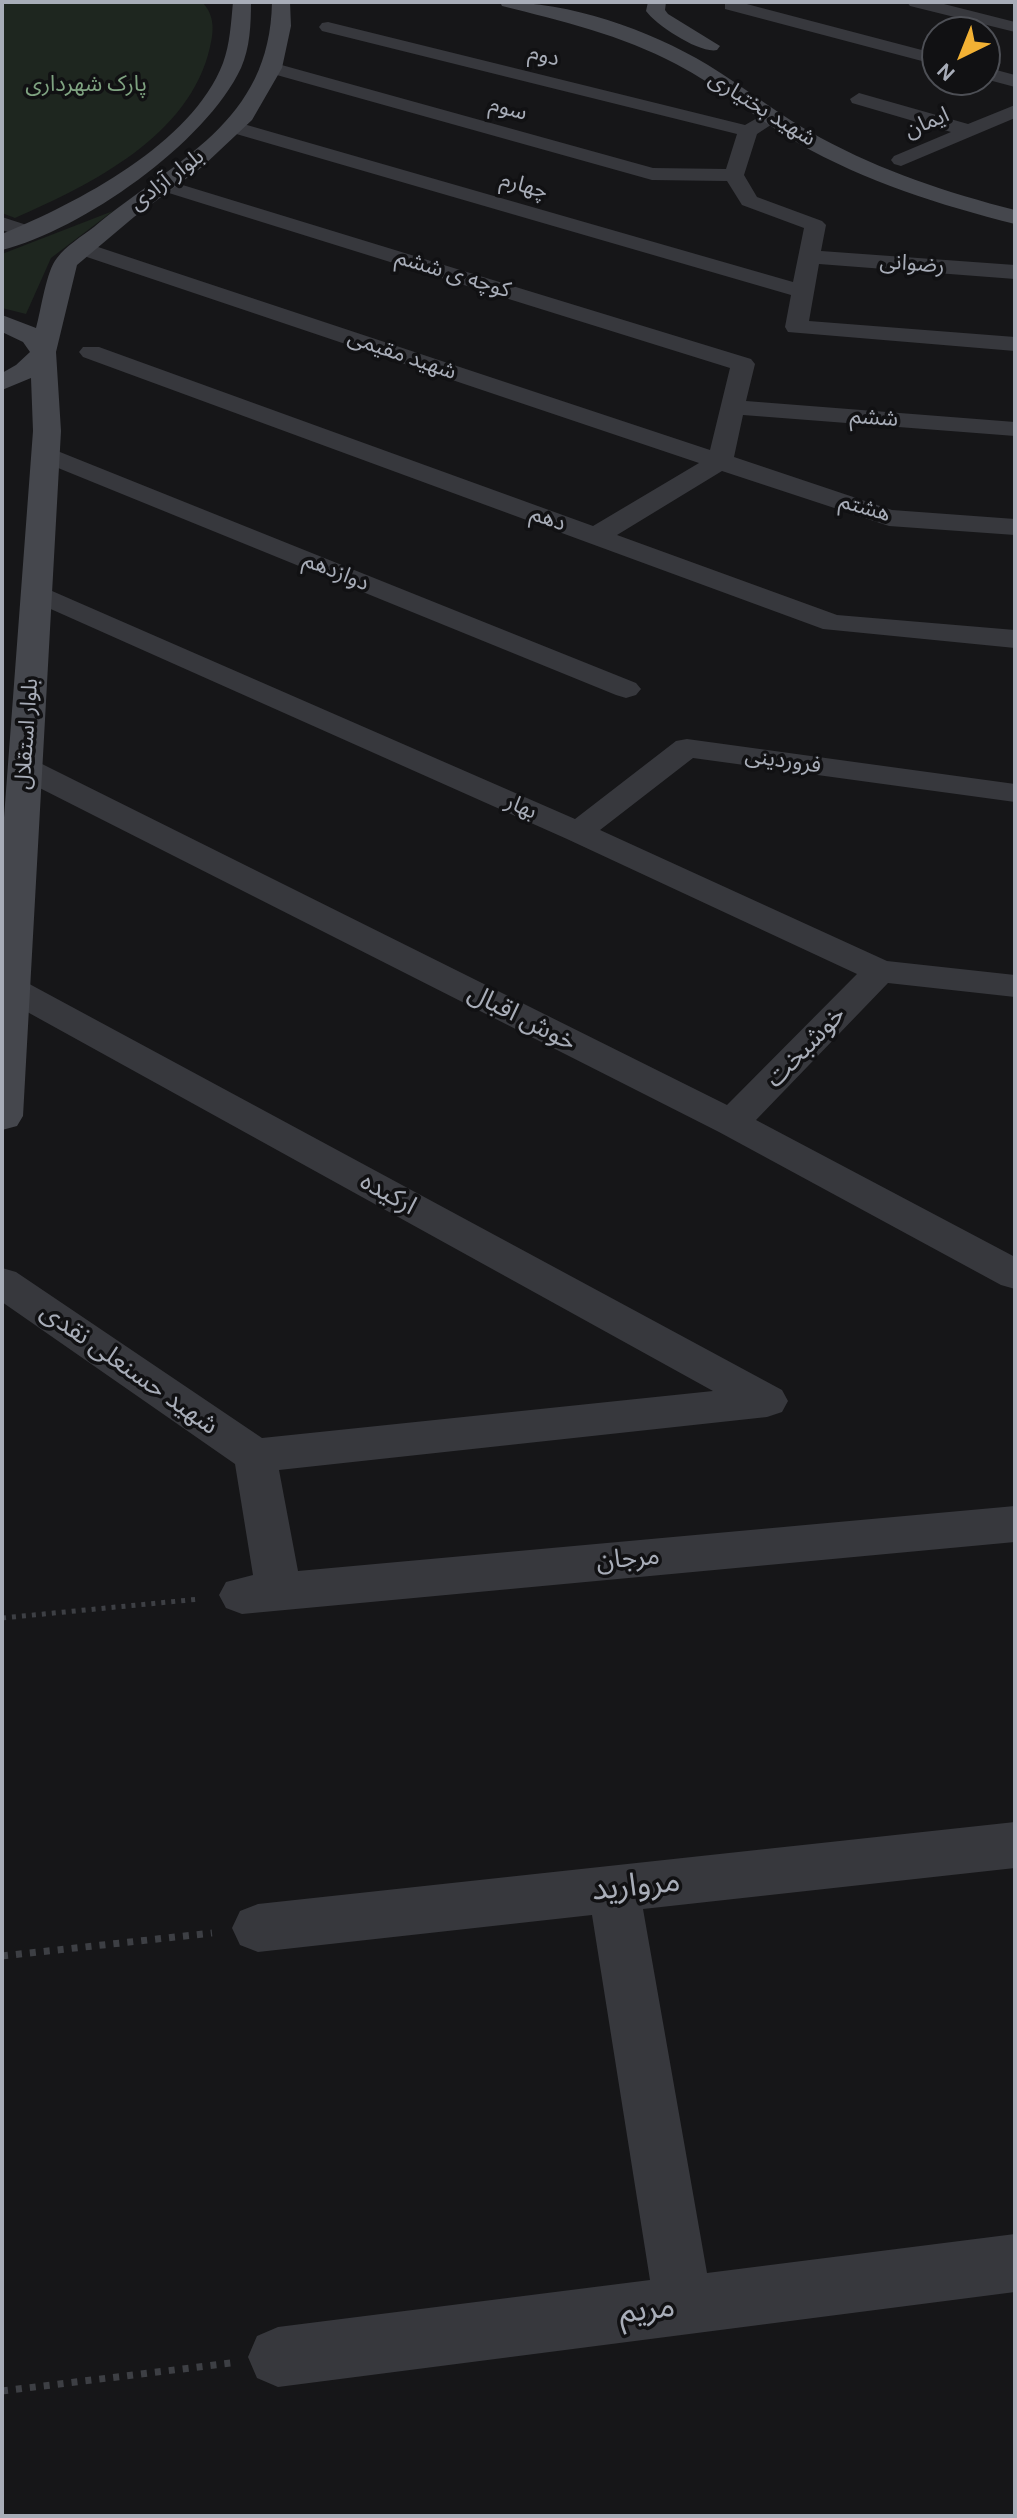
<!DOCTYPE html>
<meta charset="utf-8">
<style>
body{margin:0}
#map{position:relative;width:1017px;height:2518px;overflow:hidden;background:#161618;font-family:Karla,sans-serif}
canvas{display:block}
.frame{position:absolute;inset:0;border:4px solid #a8adb8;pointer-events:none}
.north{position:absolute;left:921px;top:16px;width:80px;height:80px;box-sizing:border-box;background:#111113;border:2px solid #4d4f55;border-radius:50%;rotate:223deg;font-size:22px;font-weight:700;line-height:32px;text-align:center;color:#a8adb8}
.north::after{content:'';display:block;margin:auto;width:28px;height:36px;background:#f2b134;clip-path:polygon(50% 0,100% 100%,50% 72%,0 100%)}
</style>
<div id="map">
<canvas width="1017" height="2518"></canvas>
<div class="frame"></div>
<div class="north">N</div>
</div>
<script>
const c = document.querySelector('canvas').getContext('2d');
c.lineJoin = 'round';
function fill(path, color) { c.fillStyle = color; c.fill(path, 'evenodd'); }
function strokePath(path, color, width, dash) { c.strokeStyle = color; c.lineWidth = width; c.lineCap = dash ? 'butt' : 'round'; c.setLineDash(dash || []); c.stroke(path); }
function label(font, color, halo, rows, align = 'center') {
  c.font = font + ' Karla,"Noto Sans Arabic",sans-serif'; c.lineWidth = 7; c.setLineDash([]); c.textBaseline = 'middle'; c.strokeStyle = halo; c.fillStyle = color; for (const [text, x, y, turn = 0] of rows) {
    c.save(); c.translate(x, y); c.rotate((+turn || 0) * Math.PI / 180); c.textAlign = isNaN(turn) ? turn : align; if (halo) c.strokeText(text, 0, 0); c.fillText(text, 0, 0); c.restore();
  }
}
fill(new Path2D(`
 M 2,2 L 202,2 C 215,15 214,31 210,47 C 190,136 92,184 15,218 L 2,213 Z
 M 113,211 L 51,258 L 26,314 L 2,308 L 2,254 Z`), '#1e261f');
strokePath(new Path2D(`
 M 2,1618 L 200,1599`), '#3d3f44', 5, [4, 6]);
strokePath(new Path2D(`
 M 2,1956 L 212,1933
 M 2,2391 L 231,2363`), '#3d3f44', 7, [6, 8]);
fill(new Path2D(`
 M 725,2 L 739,2 L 937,54 L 937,65 L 725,9 Z
 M 907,2 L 936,2 L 1015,22 L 1015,32 L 910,6 Z
 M 328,22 L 745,125 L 766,113 L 780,113 L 783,117 L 757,134 L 744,175 L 757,197 L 822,221 L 826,225 L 821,251 L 1015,265 L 1015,279 L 819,264 L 809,321 L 1015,337 L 1015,351 L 788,332 L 785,327 L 791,295 L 226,131 L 223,127 L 226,123 L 240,123 L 793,282 L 804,228 L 742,205 L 727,181 L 652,180 L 266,72 L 263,68 L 272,63 L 278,64 L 653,168 L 726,169 L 737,134 L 322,31 L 319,27 L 322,23 Z
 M 985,67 L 1015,75 L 1015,87 L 985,79 Z
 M 859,93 L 968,124 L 1015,105 L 1015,118 L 901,166 L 894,164 L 891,160 L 894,156 L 951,132 L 852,103 L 850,99 Z
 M 163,179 L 751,359 L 755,364 L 746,401 L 1015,422 L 1015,436 L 743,415 L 734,457 L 892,510 L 1015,519 L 1015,535 L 889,526 L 722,471 L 617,535 L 837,615 L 1015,630 L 1015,648 L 823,629 L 83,357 L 79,352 L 83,347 L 99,347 L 593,526 L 699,463 L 75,253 L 72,248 L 75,243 L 83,242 L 710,450 L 730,368 L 156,189 L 153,185 Z
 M 2,217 L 36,228 L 39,233 L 28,239 L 2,230 Z
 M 45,446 L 636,683 L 641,689 L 636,695 L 626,698 L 616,695 L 36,459 L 32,454 L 36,449 Z
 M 36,584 L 575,819 L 676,741 L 687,739 L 1015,784 L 1015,802 L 693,758 L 600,830 L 887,961 L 1015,975 L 1015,997 L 888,983 L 756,1120 L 1015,1257 L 1015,1289 L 1001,1285 L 719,1132 L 14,775 L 9,768 L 14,761 L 25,759 L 36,761 L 727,1105 L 857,974 L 567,839 L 26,598 L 22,592 L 26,586 Z
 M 10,977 L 22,980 L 782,1390 L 788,1401 L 782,1412 L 767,1417 L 279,1470 L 298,1571 L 1015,1506 L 1015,1542 L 242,1614 L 226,1608 L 219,1595 L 226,1582 L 253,1575 L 235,1464 L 2,1302 L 2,1268 L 16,1272 L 262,1438 L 713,1391 L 2,998 L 2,979 Z
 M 1015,1822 L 1015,1868 L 643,1909 L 707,2273 L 1015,2234 L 1015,2292 L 278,2387 L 257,2378 L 248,2357 L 257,2336 L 278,2327 L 650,2280 L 592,1915 L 258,1952 L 240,1945 L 232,1928 L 240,1911 L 258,1904 Z`), '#37383d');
fill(new Path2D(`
 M 233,2 L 251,2 C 251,24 250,48 241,68 C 206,143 82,230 2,250 L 2,234 C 77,203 192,144 223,63 C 230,44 231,23 233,2 Z
 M 272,2 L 290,2 L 291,26 L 282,68 L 252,120 L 202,167 L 134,217 L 77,265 L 56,352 L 61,431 L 23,1116 L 17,1126 L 2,1130 L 2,844 L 33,431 L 31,378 L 2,390 L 2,373 L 16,365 L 30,352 L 23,342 L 2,332 L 2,315 L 36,328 C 41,311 46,271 57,258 C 66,246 82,236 94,227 C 176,159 270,123 272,2 Z
 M 500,2 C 570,2 648,29 708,65 C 746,88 781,117 821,138 C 882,171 948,193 1015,210 L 1015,224 C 940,205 866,182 798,143 C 756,119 719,86 676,64 C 621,35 562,21 502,6 Z
 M 648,2 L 666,2 L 665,10 L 668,14 L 720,46 L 717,50 C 700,54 656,25 646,11 Z`), '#45474d');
label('22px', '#a8adb8', '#111113', [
 ["دوم",544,56,14],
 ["سوم",508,109,15],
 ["شهید بختیاری",762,109,32],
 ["ایمان",927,123,-23],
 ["بلوار آزادی",167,180,-37],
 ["چهارم",524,186,16],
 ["رضوانی",912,264,4],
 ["کوچه ی ششم",453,274,17],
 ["شهید مقیمی",402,355,19],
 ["ششم",874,418,4],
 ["هشتم",865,508,16],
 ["دهم",548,519,20],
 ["دوازدهم",336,572,22],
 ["بلوار استقلال",27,734,-86],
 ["فروردینی",783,761,8],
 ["بهار",521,807,24]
]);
label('22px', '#7fa381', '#111113', [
 ["پارک شهرداری",86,85]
]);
label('26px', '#a8adb8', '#111113', [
 ["خوش اقبال",522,1018,27],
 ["خوشبخت",806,1047,-46],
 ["ارکیده",388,1194,29],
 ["شهید حسنعلی نقدی",129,1369,35],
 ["مرجان",628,1559,-5]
]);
label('32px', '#a8adb8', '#111113', [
 ["مروارید",636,1886,-6],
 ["مریم",647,2310,-7]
]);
</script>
